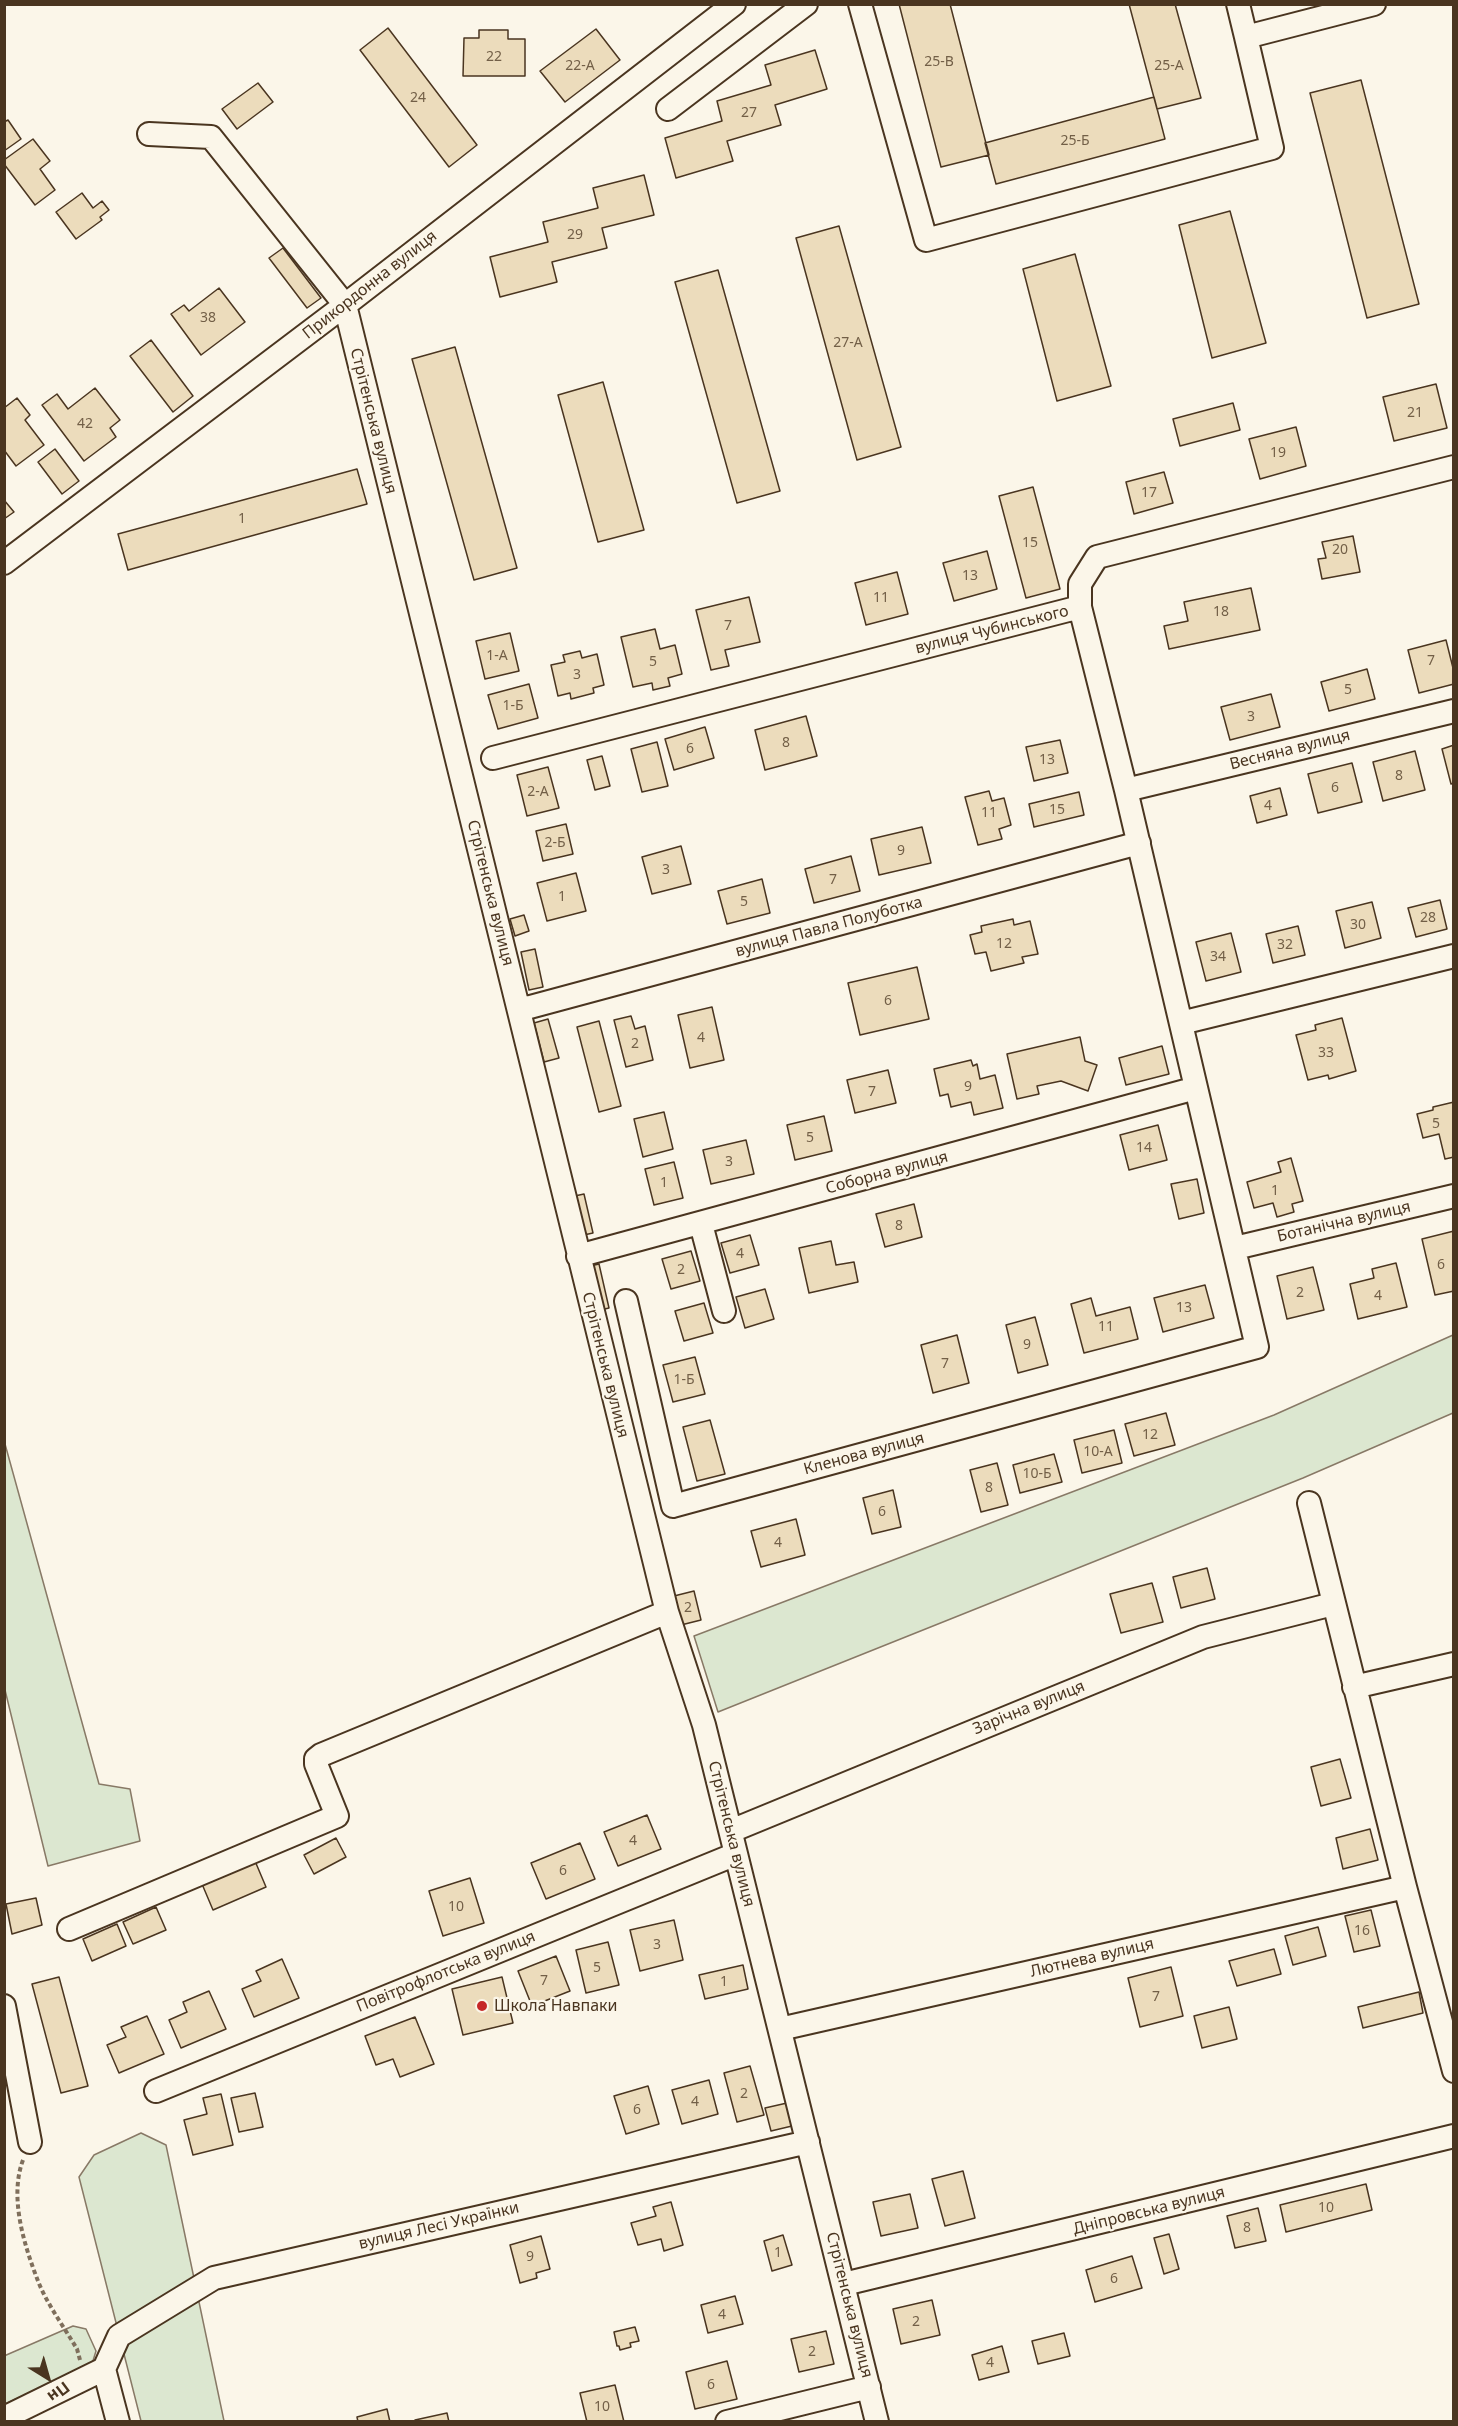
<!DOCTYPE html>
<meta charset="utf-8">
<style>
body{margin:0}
#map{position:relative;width:1458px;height:2426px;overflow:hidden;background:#fbf6e9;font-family:"Noto Sans",sans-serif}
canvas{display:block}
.frame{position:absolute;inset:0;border:6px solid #4a3520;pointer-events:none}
.north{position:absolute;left:18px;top:2348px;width:60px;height:60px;-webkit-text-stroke:4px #fbf6e9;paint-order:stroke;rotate:143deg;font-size:16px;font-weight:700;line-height:24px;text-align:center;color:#4a3520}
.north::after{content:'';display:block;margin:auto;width:21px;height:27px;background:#4a3520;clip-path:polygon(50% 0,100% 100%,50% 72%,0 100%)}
</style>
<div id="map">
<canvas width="1458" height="2426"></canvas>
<div class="frame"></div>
<div class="north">Пн</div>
</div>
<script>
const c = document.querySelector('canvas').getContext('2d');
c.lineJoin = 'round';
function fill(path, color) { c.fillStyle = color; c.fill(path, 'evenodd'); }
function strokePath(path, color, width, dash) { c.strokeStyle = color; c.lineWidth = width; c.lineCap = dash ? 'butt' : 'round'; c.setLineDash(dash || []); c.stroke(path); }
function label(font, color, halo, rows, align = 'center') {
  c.font = font + ' "Noto Sans",sans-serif'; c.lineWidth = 4.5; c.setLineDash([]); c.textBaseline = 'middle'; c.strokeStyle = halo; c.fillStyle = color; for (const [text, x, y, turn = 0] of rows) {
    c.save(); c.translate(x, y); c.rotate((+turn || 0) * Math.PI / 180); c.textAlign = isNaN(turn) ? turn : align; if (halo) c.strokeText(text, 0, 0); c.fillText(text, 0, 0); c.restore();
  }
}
const green = new Path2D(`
 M 1453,1335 L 1453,1413 L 1303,1478 L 718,1712 L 694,1636 L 1274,1415 Z
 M 5,1444 L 99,1784 L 130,1789 L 140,1841 L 48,1866 L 5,1690 Z
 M 141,2133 L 166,2145 L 224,2421 L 141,2421 L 79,2177 L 94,2155 Z
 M 73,2326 L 86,2329 L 96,2351 L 92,2364 L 5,2404 L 4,2356 Z`);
fill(green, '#dce7d0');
strokePath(green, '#887966', 1.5);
const building = new Path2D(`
 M 899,4 L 950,4 L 989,155 L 941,167 Z
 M 1129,4 L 1175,4 L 1201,98 L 1157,109 Z
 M 388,28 L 477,145 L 449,167 L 360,50 Z
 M 596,29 L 620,60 L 565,102 L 540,71 Z
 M 479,30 L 508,30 L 508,39 L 525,39 L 525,76 L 463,76 L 464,38 L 479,38 Z
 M 815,50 L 827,89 L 775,105 L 781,125 L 727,141 L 733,161 L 676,178 L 665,138 L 722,121 L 717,101 L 771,85 L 765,65 Z
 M 1361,80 L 1419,304 L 1367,318 L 1310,93 Z
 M 258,83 L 273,102 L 237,129 L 222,109 Z
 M 1154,97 L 1165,139 L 996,184 L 985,143 Z
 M 8,120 L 21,139 L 4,151 L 4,122 Z
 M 33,139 L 50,161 L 40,169 L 55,190 L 35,205 L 4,164 L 4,160 Z
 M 644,175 L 654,215 L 602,228 L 607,248 L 552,262 L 557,282 L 500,297 L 490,257 L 548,242 L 543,222 L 598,208 L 593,188 Z
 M 82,193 L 93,208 L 102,201 L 109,210 L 100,217 L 102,220 L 76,239 L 56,212 Z
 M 1230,211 L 1266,343 L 1212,358 L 1179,225 Z
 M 839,226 L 901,447 L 857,460 L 796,238 Z
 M 283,248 L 321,298 L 307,308 L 269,258 Z
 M 1075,254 L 1111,386 L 1057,401 L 1023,269 Z
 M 718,270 L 780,491 L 737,503 L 675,282 Z
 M 219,288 L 245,322 L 201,355 L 171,314 L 184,305 L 189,311 Z
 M 151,340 L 193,396 L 173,412 L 130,356 Z
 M 455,347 L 517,568 L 474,580 L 412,359 Z
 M 603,382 L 644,530 L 598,542 L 558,395 Z
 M 1436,384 L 1447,428 L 1394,441 L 1383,397 Z
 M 95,388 L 120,420 L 110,428 L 116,437 L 84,461 L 42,405 L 57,394 L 68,409 Z
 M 17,398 L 30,415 L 25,420 L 44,445 L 16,466 L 4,450 L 4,408 Z
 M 1233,403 L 1240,430 L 1180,446 L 1173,419 Z
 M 1296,427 L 1306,466 L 1260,479 L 1249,439 Z
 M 55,449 L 79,481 L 62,494 L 38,462 Z
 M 357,469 L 367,504 L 128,570 L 118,534 Z
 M 1164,472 L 1173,503 L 1134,514 L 1126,482 Z
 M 1033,487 L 1060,589 L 1026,598 L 999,496 Z
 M 4,500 L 14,512 L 4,519 Z
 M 1353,536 L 1360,572 L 1322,579 L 1318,559 L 1326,558 L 1322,542 Z
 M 987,551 L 997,589 L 954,601 L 943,563 Z
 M 897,572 L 908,614 L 866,625 L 855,583 Z
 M 1251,588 L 1260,630 L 1169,649 L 1164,626 L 1188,621 L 1184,602 Z
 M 749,597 L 760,642 L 725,650 L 729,666 L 711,670 L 696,610 Z
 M 655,629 L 660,649 L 675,645 L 682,674 L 668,678 L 670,686 L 653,690 L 652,683 L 633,687 L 621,637 Z
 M 510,633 L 519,671 L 485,679 L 476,641 Z
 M 1446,640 L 1454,672 L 1454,684 L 1419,693 L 1408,650 Z
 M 580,651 L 582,658 L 597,654 L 604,685 L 593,688 L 594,693 L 571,699 L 570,693 L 558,696 L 551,665 L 565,662 L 563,655 Z
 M 1367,669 L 1375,699 L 1329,711 L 1321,682 Z
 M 529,684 L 538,718 L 498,729 L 488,695 Z
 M 1271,694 L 1280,727 L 1230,740 L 1221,707 Z
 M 806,716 L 817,756 L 765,770 L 755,730 Z
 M 705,727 L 714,758 L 674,770 L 665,739 Z
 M 1060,740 L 1068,773 L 1034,781 L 1026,747 Z
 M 657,742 L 668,786 L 642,792 L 631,749 Z
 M 1454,745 L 1454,783 L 1451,784 L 1442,749 Z
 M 1415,751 L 1425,790 L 1383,801 L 1373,762 Z
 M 602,756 L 610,786 L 595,790 L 587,760 Z
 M 1352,763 L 1362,802 L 1318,813 L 1308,774 Z
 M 548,767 L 559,808 L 527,816 L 517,775 Z
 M 1280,788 L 1287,815 L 1257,823 L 1250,796 Z
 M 989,791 L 992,801 L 1004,798 L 1011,825 L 999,829 L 1002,839 L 978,845 L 965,797 Z
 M 1079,792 L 1084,815 L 1034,827 L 1029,804 Z
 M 566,824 L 573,854 L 543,861 L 536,831 Z
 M 922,827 L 931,863 L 879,875 L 871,839 Z
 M 681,846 L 691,884 L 652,894 L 642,857 Z
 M 851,856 L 860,891 L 814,903 L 805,869 Z
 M 576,873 L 586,911 L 547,921 L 537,883 Z
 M 762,879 L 770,913 L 727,924 L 718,891 Z
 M 1440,900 L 1447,929 L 1416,937 L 1408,908 Z
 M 1372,902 L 1381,938 L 1345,948 L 1336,911 Z
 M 524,915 L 529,931 L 515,936 L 510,919 Z
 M 1013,919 L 1014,925 L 1030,921 L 1038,954 L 1022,957 L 1024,963 L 991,971 L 986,952 L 975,954 L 970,935 L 982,932 L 981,926 Z
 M 1298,926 L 1305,955 L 1273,963 L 1266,934 Z
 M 1231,933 L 1241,972 L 1206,981 L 1196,942 Z
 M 535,949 L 543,987 L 529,990 L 521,952 Z
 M 917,967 L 929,1019 L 860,1035 L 848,983 Z
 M 712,1007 L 724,1060 L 690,1068 L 678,1015 Z
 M 631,1016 L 635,1029 L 645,1026 L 653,1060 L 626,1067 L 614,1020 Z
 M 1342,1018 L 1356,1071 L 1329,1079 L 1328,1075 L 1308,1080 L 1296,1035 L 1316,1030 L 1315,1025 Z
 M 548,1019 L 559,1058 L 544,1062 L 534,1023 Z
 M 599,1021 L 621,1106 L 599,1112 L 577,1027 Z
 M 1080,1037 L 1085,1061 L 1097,1065 L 1088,1091 L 1061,1081 L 1037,1086 L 1039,1094 L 1017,1099 L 1007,1054 Z
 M 1162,1046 L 1169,1074 L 1126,1085 L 1119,1058 Z
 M 971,1060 L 973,1066 L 977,1064 L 980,1079 L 995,1075 L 1003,1108 L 974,1115 L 971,1102 L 951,1107 L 948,1094 L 940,1096 L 934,1069 Z
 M 888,1070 L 896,1103 L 855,1113 L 847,1080 Z
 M 1454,1102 L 1454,1157 L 1445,1159 L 1439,1134 L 1423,1138 L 1417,1114 L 1433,1110 L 1433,1107 Z
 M 664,1112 L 673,1149 L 643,1157 L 634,1119 Z
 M 824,1116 L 832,1151 L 795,1160 L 787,1125 Z
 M 1158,1125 L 1167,1160 L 1129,1170 L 1120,1135 Z
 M 746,1140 L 754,1174 L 711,1184 L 703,1150 Z
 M 1291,1158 L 1303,1201 L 1292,1204 L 1294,1212 L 1277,1217 L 1273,1203 L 1254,1208 L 1247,1182 L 1281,1172 L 1278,1162 Z
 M 674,1162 L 683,1198 L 654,1205 L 645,1169 Z
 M 1197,1179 L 1204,1213 L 1179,1219 L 1171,1184 Z
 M 584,1194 L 593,1233 L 579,1236 L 570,1197 Z
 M 914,1204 L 922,1237 L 885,1247 L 876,1214 Z
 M 1454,1231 L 1454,1291 L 1435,1295 L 1422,1239 Z
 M 750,1235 L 759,1265 L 730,1273 L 721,1243 Z
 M 831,1241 L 836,1265 L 854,1262 L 858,1282 L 809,1293 L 799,1248 Z
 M 691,1251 L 700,1281 L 671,1289 L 662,1259 Z
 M 1396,1263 L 1407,1307 L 1358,1319 L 1350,1284 L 1374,1278 L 1372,1269 Z
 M 599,1264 L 609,1308 L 596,1311 L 586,1267 Z
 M 1313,1267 L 1324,1310 L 1287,1319 L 1277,1276 Z
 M 1205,1285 L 1214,1318 L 1163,1332 L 1154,1298 Z
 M 765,1289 L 774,1319 L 745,1328 L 736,1297 Z
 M 1091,1298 L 1096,1316 L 1130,1307 L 1138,1339 L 1084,1353 L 1071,1304 Z
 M 704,1303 L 713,1333 L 684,1341 L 675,1311 Z
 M 1035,1317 L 1048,1365 L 1018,1373 L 1006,1325 Z
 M 957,1335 L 969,1383 L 933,1393 L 921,1345 Z
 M 695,1357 L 705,1394 L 673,1402 L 663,1365 Z
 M 1166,1413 L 1175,1445 L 1134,1456 L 1125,1424 Z
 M 710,1420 L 725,1474 L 697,1481 L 683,1427 Z
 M 1114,1430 L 1122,1463 L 1082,1473 L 1074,1440 Z
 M 1054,1454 L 1062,1482 L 1020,1493 L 1013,1465 Z
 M 997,1463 L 1008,1505 L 981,1512 L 970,1470 Z
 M 893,1490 L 901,1527 L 872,1534 L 863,1498 Z
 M 796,1519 L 805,1555 L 761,1567 L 751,1531 Z
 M 1207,1568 L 1215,1599 L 1181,1608 L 1173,1577 Z
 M 1152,1583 L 1163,1622 L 1121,1633 L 1110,1594 Z
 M 694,1591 L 701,1620 L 681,1625 L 674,1596 Z
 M 1340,1759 L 1351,1798 L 1321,1806 L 1311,1767 Z
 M 647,1815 L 661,1849 L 618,1866 L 604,1832 Z
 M 1370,1829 L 1378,1860 L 1343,1869 L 1336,1838 Z
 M 336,1838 L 346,1857 L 314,1874 L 304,1855 Z
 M 580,1843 L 595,1879 L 546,1899 L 531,1863 Z
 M 255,1861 L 266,1887 L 213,1910 L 202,1884 Z
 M 470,1878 L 484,1923 L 443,1936 L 429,1891 Z
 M 36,1898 L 42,1925 L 12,1934 L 6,1904 Z
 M 156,1907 L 166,1930 L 133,1944 L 123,1922 Z
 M 1371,1910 L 1380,1946 L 1354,1952 L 1345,1916 Z
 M 674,1920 L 683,1960 L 640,1971 L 630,1930 Z
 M 117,1924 L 126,1946 L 92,1961 L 83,1939 Z
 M 1318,1927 L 1326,1956 L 1293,1965 L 1285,1936 Z
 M 608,1942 L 619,1985 L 586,1993 L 576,1950 Z
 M 1274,1949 L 1281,1974 L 1237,1986 L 1229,1961 Z
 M 556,1956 L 570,1991 L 532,2006 L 518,1971 Z
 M 282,1959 L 299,1998 L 254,2017 L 242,1989 L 261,1981 L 256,1971 Z
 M 743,1965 L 748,1989 L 705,1999 L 699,1975 Z
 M 1171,1967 L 1183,2016 L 1140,2027 L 1128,1978 Z
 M 59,1977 L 88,2086 L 61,2093 L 32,1984 Z
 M 502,1977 L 513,2023 L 463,2035 L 452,1989 Z
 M 209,1991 L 226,2029 L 181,2048 L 169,2020 L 187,2012 L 183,2002 Z
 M 1419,1992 L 1423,2013 L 1363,2028 L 1358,2007 Z
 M 1229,2007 L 1237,2039 L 1202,2048 L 1194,2016 Z
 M 147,2016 L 164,2054 L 119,2073 L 107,2045 L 126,2037 L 121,2027 Z
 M 415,2017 L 434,2064 L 400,2077 L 393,2059 L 376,2065 L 365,2036 Z
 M 750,2066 L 764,2115 L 737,2122 L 724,2073 Z
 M 709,2080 L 718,2114 L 682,2124 L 672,2090 Z
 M 648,2086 L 659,2124 L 626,2134 L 614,2096 Z
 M 255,2093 L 263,2127 L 239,2132 L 231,2098 Z
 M 221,2094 L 233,2145 L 193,2155 L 184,2120 L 207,2114 L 203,2098 Z
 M 787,2103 L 792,2126 L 771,2131 L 765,2108 Z
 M 963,2171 L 975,2218 L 945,2226 L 932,2179 Z
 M 1366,2184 L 1372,2210 L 1286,2232 L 1280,2205 Z
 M 910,2194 L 918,2228 L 881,2236 L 873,2202 Z
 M 671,2202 L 683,2245 L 664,2251 L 661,2239 L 638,2245 L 631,2223 L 656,2216 L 653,2207 Z
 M 1258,2208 L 1266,2241 L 1235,2248 L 1227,2216 Z
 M 1169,2234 L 1179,2269 L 1164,2274 L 1154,2238 Z
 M 783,2235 L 792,2265 L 772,2271 L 764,2241 Z
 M 541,2236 L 550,2269 L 536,2273 L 537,2278 L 520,2283 L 510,2245 Z
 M 1132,2256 L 1142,2288 L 1095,2302 L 1086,2270 Z
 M 735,2296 L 743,2324 L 708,2333 L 701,2305 Z
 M 932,2300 L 940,2335 L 901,2344 L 893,2309 Z
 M 635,2327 L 639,2341 L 630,2343 L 631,2347 L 620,2350 L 619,2346 L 617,2346 L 614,2332 Z
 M 826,2331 L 834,2364 L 799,2372 L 791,2339 Z
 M 1064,2333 L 1070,2356 L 1038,2364 L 1032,2341 Z
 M 1002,2346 L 1009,2372 L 979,2380 L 972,2355 Z
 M 727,2361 L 737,2399 L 695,2409 L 686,2372 Z
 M 615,2385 L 624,2422 L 587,2422 L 580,2393 Z
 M 387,2409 L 390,2422 L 358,2422 L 357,2417 Z
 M 447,2413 L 449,2422 L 415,2422 L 415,2420 Z`);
fill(building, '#ecdcbc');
strokePath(building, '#4a3520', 1.5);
const minor = new Path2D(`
 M 860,4 L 926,240 L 1272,148 L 1246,37
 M 1238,4 L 1246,37 L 1374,4
 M 668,109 L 806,4
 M 149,134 L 211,137 L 345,305 L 667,1612 L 704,1725 L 877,2422
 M 4,563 L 345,305 L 734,4
 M 493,758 L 1080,607
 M 1126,790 L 1454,711
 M 519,1008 L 530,1007 L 1139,843
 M 1181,1023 L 1454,956
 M 701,1224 L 724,1311
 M 1235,1248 L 1454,1196
 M 578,1256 L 1196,1088
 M 626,1301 L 673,1506 L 1257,1347 L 1126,790 L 1080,607 L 1080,584 L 1097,557 L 1454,467
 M 1309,1503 L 1405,1887 L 1454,2071
 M 1354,1687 L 1454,1664
 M 731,1831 L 1203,1637 L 1333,1604
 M 69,1929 L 337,1816 L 316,1764 L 316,1759 L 321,1755 L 667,1612
 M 4,2006 L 30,2142
 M 780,2029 L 1405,1887
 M 156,2091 L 736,1854
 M 844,2284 L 1454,2136
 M 104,2369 L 119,2336 L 214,2278 L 808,2142
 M 104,2369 L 118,2422
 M 4,2418 L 104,2369
 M 727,2422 L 869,2387`);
strokePath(minor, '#4a3520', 26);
strokePath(new Path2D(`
 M 23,2160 C 9,2197 24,2245 38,2281 C 47,2304 64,2327 77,2349 L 80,2360`), '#7f6f5c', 4, [4.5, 3]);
strokePath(minor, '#fbf6e9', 22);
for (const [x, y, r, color] of [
 [482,2006,6,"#c62828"]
]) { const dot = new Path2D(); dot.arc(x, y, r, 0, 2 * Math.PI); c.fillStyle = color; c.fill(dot); strokePath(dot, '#fbf6e9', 2); }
label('14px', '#725f47', null, [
 ["22",494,57],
 ["25-В",939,62],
 ["22-А",580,66],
 ["25-А",1169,66],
 ["24",418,98],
 ["27",749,113],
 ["25-Б",1075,141],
 ["29",575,235],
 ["38",208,318],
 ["27-А",848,343],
 ["21",1415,413],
 ["42",85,424],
 ["19",1278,453],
 ["17",1149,493],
 ["1",242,519],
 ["15",1030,543],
 ["20",1340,550],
 ["13",970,576],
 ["11",881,598],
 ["18",1221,612],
 ["7",728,626],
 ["1-А",497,656],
 ["7",1431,661],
 ["5",653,662],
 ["3",577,675],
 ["5",1348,690],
 ["1-Б",513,706],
 ["3",1251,717],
 ["8",786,743],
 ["6",690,749],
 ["13",1047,760],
 ["8",1399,776],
 ["6",1335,788],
 ["2-А",538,792],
 ["4",1268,806],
 ["15",1057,810],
 ["11",989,813],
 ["2-Б",555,843],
 ["9",901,851],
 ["3",666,870],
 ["7",833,880],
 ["1",562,897],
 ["5",744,902],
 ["28",1428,918],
 ["30",1358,925],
 ["12",1004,944],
 ["32",1285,945],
 ["34",1218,957],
 ["6",888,1001],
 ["4",701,1038],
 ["2",635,1044],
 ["33",1326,1053],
 ["9",968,1087],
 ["7",872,1092],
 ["5",1436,1124],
 ["5",810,1138],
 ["14",1144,1148],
 ["3",729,1162],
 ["1",664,1183],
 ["1",1275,1191],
 ["8",899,1226],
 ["4",740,1254],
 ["6",1441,1265],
 ["2",681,1270],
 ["2",1300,1293],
 ["4",1378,1296],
 ["13",1184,1308],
 ["11",1106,1327],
 ["9",1027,1345],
 ["7",945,1364],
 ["1-Б",684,1380],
 ["12",1150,1435],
 ["10-А",1098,1452],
 ["10-Б",1037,1474],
 ["8",989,1488],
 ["6",882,1512],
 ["4",778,1543],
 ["2",688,1608],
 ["4",633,1841],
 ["6",563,1871],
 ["10",456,1907],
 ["16",1362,1931],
 ["3",657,1945],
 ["5",597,1968],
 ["7",544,1981],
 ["1",724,1982],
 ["7",1156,1997],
 ["2",744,2094],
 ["4",695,2102],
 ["6",637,2110],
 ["10",1326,2208],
 ["8",1247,2228],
 ["1",778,2253],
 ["9",530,2257],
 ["6",1114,2279],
 ["4",722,2315],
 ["2",916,2322],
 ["2",812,2352],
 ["4",990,2363],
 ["6",711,2385],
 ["10",602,2407]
]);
label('16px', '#4a3520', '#fbf6e9', [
 ["Прикордонна вулиця",370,285,-38],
 ["Стрітенська вулиця",373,421,76],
 ["вулиця Чубинського",992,630,-14],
 ["Весняна вулиця",1290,750,-14],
 ["Стрітенська вулиця",490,893,76],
 ["вулиця Павла Полуботка",829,927,-15],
 ["Соборна вулиця",887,1173,-15],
 ["Ботанічна вулиця",1344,1222,-13],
 ["Стрітенська вулиця",605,1365,76],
 ["Кленова вулиця",864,1454,-15],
 ["Зарічна вулиця",1029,1708,-22],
 ["Стрітенська вулиця",731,1834,76],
 ["Лютнева вулиця",1092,1958,-13],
 ["Повітрофлотська вулиця",446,1972,-22],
 ["Дніпровська вулиця",1149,2211,-14],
 ["вулиця Лесі Українки",439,2226,-13],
 ["Стрітенська вулиця",849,2305,76]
]);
label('16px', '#4a3520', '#fbf6e9', [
 ["Школа Навпаки",494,2006]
], 'left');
</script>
